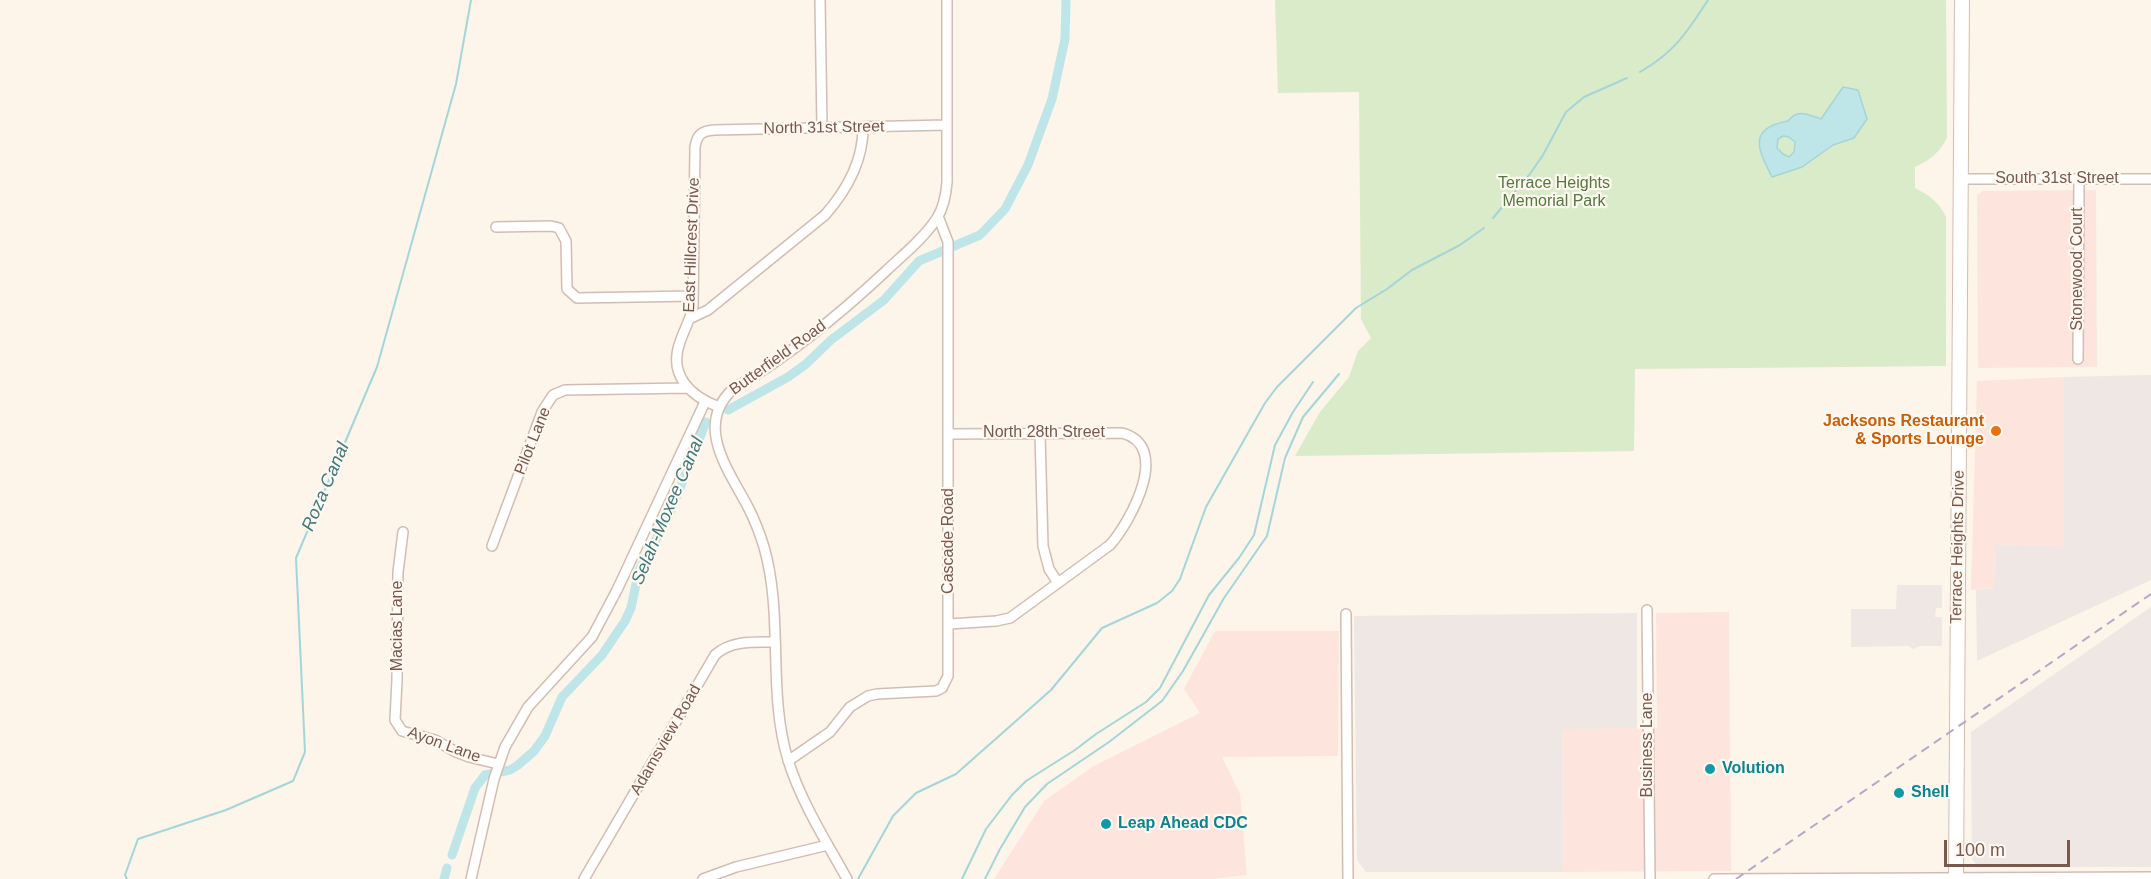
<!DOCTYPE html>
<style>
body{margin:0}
#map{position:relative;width:2151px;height:879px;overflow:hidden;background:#fdf4ea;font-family:Arial,sans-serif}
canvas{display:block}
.scale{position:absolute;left:1944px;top:840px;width:126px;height:27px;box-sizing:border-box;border:3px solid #79594d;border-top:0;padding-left:8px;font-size:18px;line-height:21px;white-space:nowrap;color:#79594d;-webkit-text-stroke:4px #fff8f1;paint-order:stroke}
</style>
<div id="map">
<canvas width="2151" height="879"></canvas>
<div class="scale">100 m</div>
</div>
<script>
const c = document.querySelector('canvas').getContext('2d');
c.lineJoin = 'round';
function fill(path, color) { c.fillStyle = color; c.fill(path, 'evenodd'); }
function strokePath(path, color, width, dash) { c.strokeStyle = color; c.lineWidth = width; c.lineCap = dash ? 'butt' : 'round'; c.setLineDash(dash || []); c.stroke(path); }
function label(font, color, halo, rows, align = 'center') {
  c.font = font + ' Arial,sans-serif'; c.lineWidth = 4.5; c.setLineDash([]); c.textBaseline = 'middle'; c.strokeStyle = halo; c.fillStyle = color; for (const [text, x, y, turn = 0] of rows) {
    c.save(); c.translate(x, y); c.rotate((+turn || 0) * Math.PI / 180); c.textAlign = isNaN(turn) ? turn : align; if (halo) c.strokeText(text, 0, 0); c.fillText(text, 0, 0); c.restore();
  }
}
fill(new Path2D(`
 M 2096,190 L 2097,367 L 1978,368 L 1977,195 L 1983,191 Z
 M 2064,377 L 2064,548 L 1995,545 L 1994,588 L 1971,590 L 1977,381 Z
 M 1729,612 L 1731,871 L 1563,872 L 1562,728 L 1657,728 L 1656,613 Z
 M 1215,631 L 1339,631 L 1338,756 L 1222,757 L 1240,794 L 1247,875 L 1213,879 L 994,879 L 1044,801 L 1092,767 L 1200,713 L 1184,689 Z`), '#fde5de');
fill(new Path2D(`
 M 2151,375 L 2151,580 L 1977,661 L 1976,590 L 1994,588 L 1995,545 L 2064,547 L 2064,377 Z
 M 1897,585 L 1942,585 L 1942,608 L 1936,608 L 1935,617 L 1942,617 L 1942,646 L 1921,646 L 1912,649 L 1909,646 L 1851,647 L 1851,609 L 1896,609 Z
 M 2151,607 L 2151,867 L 1985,867 L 1976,865 L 1972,858 L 1971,732 Z
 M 1637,613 L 1637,728 L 1562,729 L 1563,872 L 1366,872 L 1357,860 L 1354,616 Z`), '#eee7e3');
fill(new Path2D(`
 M 1275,0 L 1946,0 L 1947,138 C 1939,153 1930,160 1915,167 L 1915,188 C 1929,195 1940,203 1946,217 L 1946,366 L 1635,369 L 1634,451 L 1295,456 L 1320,412 L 1349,377 L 1358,351 L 1371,338 L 1361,319 L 1359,92 L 1278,93 Z`), '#d9ebc8');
const water = new Path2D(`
 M 1843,87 L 1858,90 L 1867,119 L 1854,138 L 1833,145 L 1802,167 L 1772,177 C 1758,150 1747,128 1788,121 C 1798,108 1808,115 1821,119 ZM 1783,136 L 1789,137 L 1795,142 L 1794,152 L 1789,157 L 1783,154 L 1777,148 L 1778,139 Z`);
fill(water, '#bee5e7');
strokePath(water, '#a4d5d9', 1.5);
strokePath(new Path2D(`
 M 1640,72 C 1675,52 1687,32 1708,0
 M 1493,218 L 1530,174 L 1543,155 L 1566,112 L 1584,97 L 1627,78
 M 127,879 L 125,875 L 138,839 L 226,810 L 293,781 L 305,752 L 296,558 L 377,367 L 456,84 L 471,0
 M 858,879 L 893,816 L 916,793 L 956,774 L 1051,690 L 1102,628 L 1157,603 L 1172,591 L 1180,579 L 1206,507 L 1265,403 L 1277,387 L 1356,308 L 1387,289 L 1412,270 L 1460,245 L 1484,228
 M 962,879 L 986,829 L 1012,795 L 1026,781 L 1075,750 L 1096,734 L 1146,702 L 1160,688 L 1209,595 L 1239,558 L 1254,535 L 1275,445 L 1293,412 L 1313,382
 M 985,879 L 1000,849 L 1025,807 L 1047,784 L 1109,742 L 1162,701 L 1183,671 L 1224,598 L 1267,536 L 1285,458 L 1303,417 L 1339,374`), '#a4d5d9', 2);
strokePath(new Path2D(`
 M 728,410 L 788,377 L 806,364 L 831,340 L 884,300 L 919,261 L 980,235 L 1005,209 L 1028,165 L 1052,99 L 1065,39 L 1066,0
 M 452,855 L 475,788 L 485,775 L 510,770 L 518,765 L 534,751 L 545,736 L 562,697 L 602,655 L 625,621 L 631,608 L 639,570 L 668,518 L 706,422
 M 444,879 L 447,868`), '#bee5e7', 9);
const minor = new Path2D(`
 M 820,0 L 822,128
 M 1962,179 L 2151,179
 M 496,227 L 551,226 L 559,228 L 566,241 L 567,289 L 577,298 L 693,296
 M 691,318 L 708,310 L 825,215 C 847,190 863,162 863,128
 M 2078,359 L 2079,179
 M 719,407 C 690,396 668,375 680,342 C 684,330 690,320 693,307 L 695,147 C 697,135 701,131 714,130 L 947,125
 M 949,434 L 1122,433 C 1172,446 1131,521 1110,545 L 1010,618 L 996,621 L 949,624
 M 1040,434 L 1043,546 L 1049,569 L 1058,583
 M 403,532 L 398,572 L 397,680 L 395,720 L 402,731 L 435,740 L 456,752 L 469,757 L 498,764
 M 492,546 L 542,412 L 553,395 L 565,390 L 687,388
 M 1647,610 L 1650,879
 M 1346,614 L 1348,879
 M 788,761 L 830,732 L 850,707 L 868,696 L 877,694 L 936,691 L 942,688 L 948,676 L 948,242 L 938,216
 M 471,879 L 494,779 L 505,747 L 528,707 L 592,637 L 617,590 L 705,402
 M 584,879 L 715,655 C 731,640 755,642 775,642
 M 703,879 L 736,867 L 828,845
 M 847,879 C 826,841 801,802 788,760 C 767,691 784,617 764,547 C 760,534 755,521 749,509 C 730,472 693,426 733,389 C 789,356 838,316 886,271 C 904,254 924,238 937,218 C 944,207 946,195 947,182 L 947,0
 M 1714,879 L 2151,877`);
const secondary = new Path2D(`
 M 1956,879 L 1962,0`);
strokePath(minor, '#d2bdb2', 12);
strokePath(secondary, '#d5bdaf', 16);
strokePath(minor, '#fff', 9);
strokePath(secondary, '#fff', 14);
strokePath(new Path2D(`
 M 1736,879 L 2151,594`), '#b6a7c8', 2, [9, 6]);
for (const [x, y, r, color] of [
 [1996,431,6,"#e8710a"],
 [1710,769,6,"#0f9aa8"],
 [1899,793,6,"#0f9aa8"],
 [1106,824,6,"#0f9aa8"]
]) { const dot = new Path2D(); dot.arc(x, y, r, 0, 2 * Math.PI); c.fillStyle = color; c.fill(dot); strokePath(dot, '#fff8f1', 2); }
label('16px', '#79594d', '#fff8f1', [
 ["North 31st Street",824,128,-1],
 ["South 31st Street",2057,179],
 ["East Hillcrest Drive",692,245,-88],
 ["Stonewood Court",2078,269,-90],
 ["Butterfield Road",778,358,-36],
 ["North 28th Street",1044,433],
 ["Pilot Lane",533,441,-68],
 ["Cascade Road",949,541,-90],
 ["Terrace Heights Drive",1958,547,-89],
 ["Macias Lane",398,626,-90],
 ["Adamsview Road",666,740,-60],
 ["Ayon Lane",444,745,20],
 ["Business Lane",1648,745,-90]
]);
label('16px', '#567841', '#fff8f1', [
 ["Terrace Heights",1554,184],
 ["Memorial Park",1554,202]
]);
label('bold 16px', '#c56008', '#fff8f1', [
 ["Jacksons Restaurant",1984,422],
 ["& Sports Lounge",1984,440]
], 'right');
label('bold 16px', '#0d838f', '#fff8f1', [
 ["Volution",1722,769],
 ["Shell",1911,793],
 ["Leap Ahead CDC",1118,824]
], 'left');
label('italic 18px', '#40787d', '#fff8f1', [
 ["Roza Canal",326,487,-67],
 ["Selah-Moxee Canal",668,511,-67]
]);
</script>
